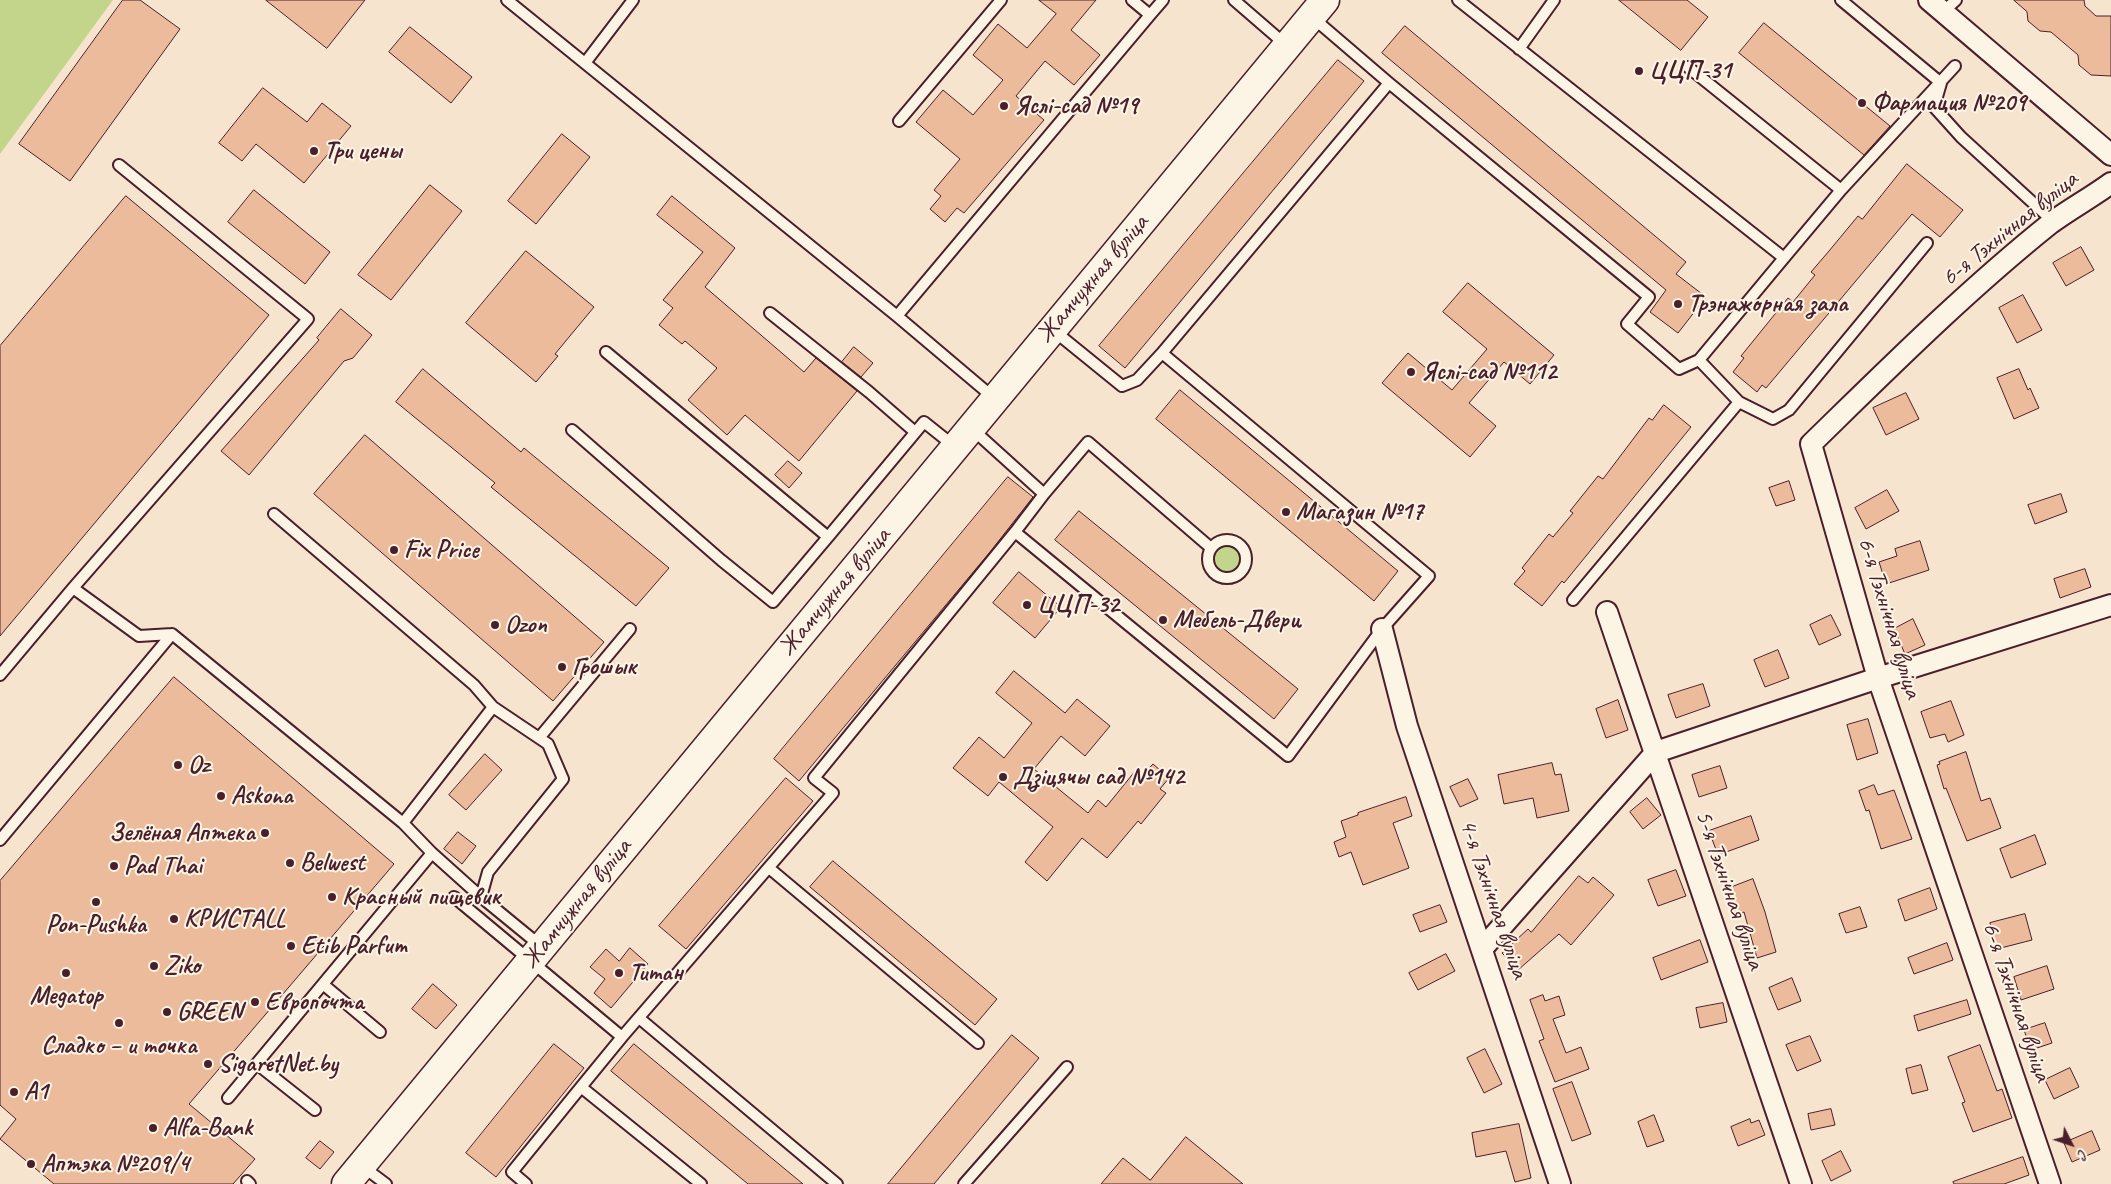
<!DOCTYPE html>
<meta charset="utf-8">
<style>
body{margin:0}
#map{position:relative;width:2111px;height:1184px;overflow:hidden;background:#f7e4cf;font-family:Caveat,sans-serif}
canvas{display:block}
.north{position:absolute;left:2046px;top:1119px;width:50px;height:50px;-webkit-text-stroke:4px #fcf5e5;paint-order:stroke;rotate:131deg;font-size:14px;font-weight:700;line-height:20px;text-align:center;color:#4a1f2b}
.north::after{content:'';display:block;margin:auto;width:18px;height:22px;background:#4a1f2b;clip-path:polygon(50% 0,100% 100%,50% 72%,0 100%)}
</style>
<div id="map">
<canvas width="2111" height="1184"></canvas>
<div class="north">С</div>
</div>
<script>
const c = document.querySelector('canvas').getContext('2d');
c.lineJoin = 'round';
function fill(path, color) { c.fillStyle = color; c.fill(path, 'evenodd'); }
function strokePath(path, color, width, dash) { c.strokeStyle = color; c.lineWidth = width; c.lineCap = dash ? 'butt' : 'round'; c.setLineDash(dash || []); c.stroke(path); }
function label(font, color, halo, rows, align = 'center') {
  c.font = font + ' Caveat,sans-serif'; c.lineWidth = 4; c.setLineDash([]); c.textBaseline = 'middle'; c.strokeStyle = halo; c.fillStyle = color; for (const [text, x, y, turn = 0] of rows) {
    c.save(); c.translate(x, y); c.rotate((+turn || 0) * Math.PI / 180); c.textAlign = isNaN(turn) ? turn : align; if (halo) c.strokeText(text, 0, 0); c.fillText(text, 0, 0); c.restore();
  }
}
fill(new Path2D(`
 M 0,0 L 113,0 L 0,154 Z
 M1215 559a13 13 0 1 1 26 0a13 13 0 1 1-26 0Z`), '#c2d58a');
const building = new Path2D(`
 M 123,0 L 140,0 L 180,29 L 70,181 L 19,144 Z
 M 266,0 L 365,0 L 327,48 Z
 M 1039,0 L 1096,0 L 1071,30 L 1100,55 L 1074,85 L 1045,61 L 1016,96 L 1044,120 L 964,213 L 957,208 L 945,222 L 930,209 L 941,196 L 934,190 L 960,159 L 916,122 L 943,90 L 973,115 L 1003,80 L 973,55 L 998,24 L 1027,48 L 1056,14 Z
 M 1619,0 L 1687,0 L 1708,17 L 1681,50 Z
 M 2014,0 L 2084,0 L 2085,6 L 2096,16 L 2111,16 L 2111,76 L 2091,75 L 2079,65 L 2078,55 L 2051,32 L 2040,31 L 2028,21 L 2027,12 Z
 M 1764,23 L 1890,126 L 1864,155 L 1739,53 Z
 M 1405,26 L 1686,262 L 1676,274 L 1706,297 L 1678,333 L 1650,312 L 1666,290 L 1382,53 Z
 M 410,27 L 472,77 L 451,103 L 389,52 Z
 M 1338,60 L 1364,81 L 1125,368 L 1099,346 Z
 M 263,88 L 307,122 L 322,103 L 351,126 L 304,183 L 256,144 L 242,161 L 219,143 Z
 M 562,134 L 590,157 L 536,224 L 508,201 Z
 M 1907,164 L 1963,210 L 1940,237 L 1912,214 L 1766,388 L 1762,385 L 1757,392 L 1733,372 L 1744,358 L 1741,356 L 1788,298 L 1793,302 L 1815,275 L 1811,272 L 1829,251 L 1858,216 L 1862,219 Z
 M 430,185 L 462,211 L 391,300 L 358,275 Z
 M 254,190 L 330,252 L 305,284 L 228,222 Z
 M 126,196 L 269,315 L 0,636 L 0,346 Z
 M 672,196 L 735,248 L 705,287 L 804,372 L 816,358 L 857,391 L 799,461 L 745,415 L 727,435 L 688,400 L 717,368 L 685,341 L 682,344 L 659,325 L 673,308 L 663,300 L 703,252 L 657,215 Z
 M 2081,247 L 2094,270 L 2066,286 L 2053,263 Z
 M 526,251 L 594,307 L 555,354 L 558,356 L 536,382 L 466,323 Z
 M 1468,283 L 1554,355 L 1530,384 L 1504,362 L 1469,403 L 1496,426 L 1470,457 L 1382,383 L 1408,353 L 1452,390 L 1487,349 L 1443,312 Z
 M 2023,295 L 2042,330 L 2017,343 L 1999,308 Z
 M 341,309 L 372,335 L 353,358 L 344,361 L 249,475 L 221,451 L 319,340 L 317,338 Z
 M 854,347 L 873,363 L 861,377 L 842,362 Z
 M 423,369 L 521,452 L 524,448 L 669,568 L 636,606 L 491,487 L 495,483 L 396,402 Z
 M 2019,369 L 2028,390 L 2030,388 L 2039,408 L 2014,419 L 1997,378 Z
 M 1180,390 L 1398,571 L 1374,601 L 1156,419 Z
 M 1906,393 L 1919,419 L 1886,435 L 1873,408 Z
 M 1664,405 L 1691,427 L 1564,583 L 1562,581 L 1542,606 L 1514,584 L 1525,571 L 1522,568 L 1549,534 L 1553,537 L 1573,513 L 1570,511 L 1598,476 L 1603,479 L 1649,418 L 1652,420 Z
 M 365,435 L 604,642 L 553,701 L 314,494 Z
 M 788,461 L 802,473 L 789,488 L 775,475 Z
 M 1008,477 L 1033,497 L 990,552 L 799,781 L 774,759 Z
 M 1789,481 L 1795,500 L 1776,506 L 1769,488 Z
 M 1887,490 L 1899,511 L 1866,529 L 1855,508 Z
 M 2061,494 L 2067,512 L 2035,524 L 2028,505 Z
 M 1079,511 L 1298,689 L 1274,719 L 1055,540 Z
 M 1920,541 L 1929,570 L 1886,584 L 1879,562 L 1897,556 L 1895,549 Z
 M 2085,569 L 2091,587 L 2060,598 L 2054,579 Z
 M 1019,572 L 1061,607 L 1035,638 L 993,603 Z
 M 1831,615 L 1841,635 L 1819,645 L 1810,625 Z
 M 1913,619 L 1925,645 L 1905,654 L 1894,629 Z
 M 1778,650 L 1789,678 L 1765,687 L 1754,660 Z
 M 1014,671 L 1065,713 L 1077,699 L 1110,726 L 1085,756 L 1061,736 L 1034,769 L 1088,813 L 1098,800 L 1106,807 L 1136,770 L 1143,775 L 1153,764 L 1169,778 L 1160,789 L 1166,793 L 1141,824 L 1138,821 L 1107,858 L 1082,838 L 1047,881 L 1025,862 L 1053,827 L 999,782 L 988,796 L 953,768 L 979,737 L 1004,758 L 1032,723 L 996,693 Z
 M 174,677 L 394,864 L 189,1104 L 255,1159 L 233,1184 L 54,1184 L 0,1139 L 16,1119 L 0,1105 L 0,881 Z
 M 1703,684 L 1710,706 L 1676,718 L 1668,695 Z
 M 1618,700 L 1628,730 L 1606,738 L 1596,709 Z
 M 1951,701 L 1964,735 L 1948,742 L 1945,734 L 1930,738 L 1921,712 Z
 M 1868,719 L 1878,753 L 1857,760 L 1847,725 Z
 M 1966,752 L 1981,801 L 1990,798 L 2001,828 L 1967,841 L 1946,788 L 1944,789 L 1937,765 L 1940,764 L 1939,762 Z
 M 485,754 L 502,770 L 466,810 L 449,795 Z
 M 1552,763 L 1555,775 L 1561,774 L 1569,811 L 1537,818 L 1533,798 L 1504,804 L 1498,775 Z
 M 1720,766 L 1727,788 L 1699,797 L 1692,775 Z
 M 786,778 L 813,801 L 686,949 L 659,926 Z
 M 1468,779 L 1478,799 L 1460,807 L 1450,787 Z
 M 1874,785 L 1878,795 L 1894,790 L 1912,839 L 1881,849 L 1869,810 L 1866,811 L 1859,791 Z
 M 1406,797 L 1412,816 L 1393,823 L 1409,868 L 1363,885 L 1351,852 L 1339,857 L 1334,842 L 1346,837 L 1341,821 L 1358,815 L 1358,813 Z
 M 1647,798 L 1661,815 L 1643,829 L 1630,812 Z
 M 1751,816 L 1759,840 L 1718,855 L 1709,831 Z
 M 458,832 L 476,846 L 462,864 L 444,849 Z
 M 2035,835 L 2046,864 L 2011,878 L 2000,849 Z
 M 833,861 L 997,999 L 975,1025 L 810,887 Z
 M 1676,870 L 1686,896 L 1658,906 L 1648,880 Z
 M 1579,876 L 1588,883 L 1593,877 L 1614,895 L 1571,945 L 1559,934 L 1518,970 L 1502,953 L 1528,929 L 1531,932 Z
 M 1753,879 L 1765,912 L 1776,952 L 1757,958 L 1744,912 L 1737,915 L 1727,889 Z
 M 1930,888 L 1937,909 L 1905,921 L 1898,900 Z
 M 1440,905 L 1447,922 L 1420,932 L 1413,915 Z
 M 1860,907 L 1867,927 L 1846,933 L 1839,914 Z
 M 2025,914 L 2032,940 L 1997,949 L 1990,923 Z
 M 1700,940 L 1708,962 L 1661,980 L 1653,958 Z
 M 1947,943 L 1953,960 L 1914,974 L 1908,958 Z
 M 630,948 L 648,964 L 611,1008 L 594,993 L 605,979 L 590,967 L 606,949 L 619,961 Z
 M 1446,954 L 1455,971 L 1418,990 L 1409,973 Z
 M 2047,966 L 2054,989 L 2021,1000 L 2014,977 Z
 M 1792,978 L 1801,1001 L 1778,1010 L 1769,988 Z
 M 433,984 L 457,1005 L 436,1029 L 412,1009 Z
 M 1543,995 L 1545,1001 L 1559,996 L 1565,1015 L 1553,1019 L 1566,1053 L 1581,1047 L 1589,1069 L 1555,1082 L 1539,1041 L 1544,1039 L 1530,1000 Z
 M 1967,1000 L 1971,1014 L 1918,1031 L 1914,1016 Z
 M 1723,1003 L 1727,1022 L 1700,1028 L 1696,1008 Z
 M 2045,1023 L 2052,1043 L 2031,1050 L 2024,1030 Z
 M 1012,1035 L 1039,1058 L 934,1184 L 888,1184 Z
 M 1810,1036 L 1821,1061 L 1797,1071 L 1786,1045 Z
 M 554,1044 L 584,1068 L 496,1177 L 466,1153 Z
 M 634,1044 L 803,1184 L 748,1184 L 611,1071 Z
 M 1980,1045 L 1997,1091 L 2002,1089 L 2012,1118 L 1973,1132 L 1962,1103 L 1965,1102 L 1948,1057 Z
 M 1485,1049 L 1502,1084 L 1484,1093 L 1467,1058 Z
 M 1921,1065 L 1928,1090 L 1912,1094 L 1906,1069 Z
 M 2070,1068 L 2079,1087 L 2054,1099 L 2045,1080 Z
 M 1572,1082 L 1591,1134 L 1572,1141 L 1553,1089 Z
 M 1831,1109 L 1835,1125 L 1811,1130 L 1808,1114 Z
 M 1654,1115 L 1664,1141 L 1647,1147 L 1638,1122 Z
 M 1750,1119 L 1751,1123 L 1759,1120 L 1765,1135 L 1738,1146 L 1731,1127 Z
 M 1519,1124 L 1531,1178 L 1515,1182 L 1506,1151 L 1476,1157 L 1472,1133 Z
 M 2092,1131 L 2100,1150 L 2072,1162 L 2064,1143 Z
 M 1186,1137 L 1243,1184 L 1101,1184 L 1123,1158 L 1150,1180 Z
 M 320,1141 L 334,1152 L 320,1169 L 306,1158 Z
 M 1841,1151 L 1851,1171 L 1831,1181 L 1822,1161 Z
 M 2023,1157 L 2029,1175 L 2004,1184 L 1954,1184 L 1953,1182 Z`);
fill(building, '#ecbb9c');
strokePath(building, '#4a1f2b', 1);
const lane = new Path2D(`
 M 507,0 L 897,316 L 994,398
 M 1234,0 L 1286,45
 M 1458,0 L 1784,258 L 1841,190 L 1688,67
 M 1841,0 L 1941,83
 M 1943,12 L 1956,0
 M 1150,15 L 1163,0
 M 1312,17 L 1389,83 L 1649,297 L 1627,324 L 1679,369 L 1699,360
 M 1519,49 L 1554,0
 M 585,63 L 633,0
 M 1941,83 L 1934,107 L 1961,137 L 2054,222
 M 899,121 L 1001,0
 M 1841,190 L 1955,66
 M 770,313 L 869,392 L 915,432
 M 897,316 L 1150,15 L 1132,0
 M 1053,330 L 1122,386 L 1137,380 L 1162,353
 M 606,352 L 828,537 L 924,422 L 954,446
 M 1739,402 L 1773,419 L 1789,410 L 1927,243
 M 572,430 L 721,560 L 773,602 L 828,537
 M 1044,494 L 1088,442 L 1211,548
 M 274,514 L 474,685 L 493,707 L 403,823
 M 1015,532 L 1288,756 L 1382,629 L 1429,576 L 1162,353 L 1389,83
 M1208 559a19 19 0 1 1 38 0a19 19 0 1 1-38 0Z
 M 73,588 L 139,636 L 172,634 L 403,823 L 432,853 L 228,1098
 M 1573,600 L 1739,402 L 1699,360 L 1784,258
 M 0,675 L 73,588 L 308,319 L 119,165
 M 539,738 L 630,629
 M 0,840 L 172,634
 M 432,853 L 481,897 L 542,947
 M 769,868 L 978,1043
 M 454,897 L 622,1037 L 833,793 L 814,778 L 1015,532 L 1044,494 L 971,428
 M 481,897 L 488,872 L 563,779 L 548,744 L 493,707
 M 324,985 L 380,1032
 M 639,1018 L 837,1184
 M 622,1037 L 581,1087 L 701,1184
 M 257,1064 L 315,1110
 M 362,1166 L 386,1184
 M 247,1181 L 250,1184
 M 526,1184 L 512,1172 L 581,1087
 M 964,1184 L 1067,1067`);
const street = new Path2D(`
 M 1929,0 L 2111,155
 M 1607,612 L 1801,1184
 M 1382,629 L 1407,726 L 1560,1184
 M 1482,949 L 1656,752 L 1878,678 L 2111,605
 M 2050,1184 L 1878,678 L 1811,444 C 1889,368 1966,291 2051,223 C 2070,209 2092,197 2111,183`);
const secondary = new Path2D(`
 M 346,1184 L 1325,0`);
strokePath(lane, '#4a1f2b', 14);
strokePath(street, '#4a1f2b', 24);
strokePath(secondary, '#4a1f2b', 31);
strokePath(lane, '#fcf5e5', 10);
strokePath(street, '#fcf5e5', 20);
strokePath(secondary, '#fcf5e5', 28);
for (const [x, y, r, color] of [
 [1639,71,5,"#4a1f2b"],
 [1862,103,5,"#4a1f2b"],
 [1004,106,5,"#4a1f2b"],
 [314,151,5,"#4a1f2b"],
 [1678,304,5,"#4a1f2b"],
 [1411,372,5,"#4a1f2b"],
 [1286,512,5,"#4a1f2b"],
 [394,550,5,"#4a1f2b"],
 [1027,605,5,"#4a1f2b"],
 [1163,620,5,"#4a1f2b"],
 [495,625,5,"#4a1f2b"],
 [562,667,5,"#4a1f2b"],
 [178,765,5,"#4a1f2b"],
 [1003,777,5,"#4a1f2b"],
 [221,796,5,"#4a1f2b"],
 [265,833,5,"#4a1f2b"],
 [290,863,5,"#4a1f2b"],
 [114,866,5,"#4a1f2b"],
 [332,897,5,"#4a1f2b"],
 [96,902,5,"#4a1f2b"],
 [174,919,5,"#4a1f2b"],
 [291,946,5,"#4a1f2b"],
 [154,966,5,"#4a1f2b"],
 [66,973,5,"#4a1f2b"],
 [619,973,5,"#4a1f2b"],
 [255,1002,5,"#4a1f2b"],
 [167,1012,5,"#4a1f2b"],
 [119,1023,5,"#4a1f2b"],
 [208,1064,5,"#4a1f2b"],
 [14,1092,5,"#4a1f2b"],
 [153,1128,5,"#4a1f2b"],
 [31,1164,5,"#4a1f2b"]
]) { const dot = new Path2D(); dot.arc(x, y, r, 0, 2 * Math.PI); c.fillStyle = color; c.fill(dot); strokePath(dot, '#fcf5e5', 2); }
label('bold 25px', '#4a1f2b', '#fcf5e5', [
 ["ЦЦП-31",1649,71],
 ["Фармация №209",1872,103],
 ["Яслі-сад №19",1014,106],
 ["Три цены",324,151],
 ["Трэнажорная зала",1688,304],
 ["Яслі-сад №112",1421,372],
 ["Магазин №17",1296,512],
 ["Fix Price",404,550],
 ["ЦЦП-32",1037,605],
 ["Мебель-Двери",1173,620],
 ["Ozon",505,625],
 ["Грошык",572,667],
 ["Oz",188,765],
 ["Дзіцячы сад №142",1013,777],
 ["Askona",231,796],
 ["Зелёная Аптека",255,833,"right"],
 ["Belwest",300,863],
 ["Pad Thai",124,866],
 ["Красный пищевик",342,897],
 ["КРИСТАLL",184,919],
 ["Pon-Pushka",96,925,"center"],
 ["Etib Parfum",301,946],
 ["Ziko",164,966],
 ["Титан",629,973],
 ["Megatop",66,996,"center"],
 ["Европочта",265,1002],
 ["GREEN",177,1012],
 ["Сладко – и точка",119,1046,"center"],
 ["SigaretNet.by",218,1064],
 ["A1",24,1092],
 ["Alfa-Bank",163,1128],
 ["Аптэка №209/4",41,1164]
], 'left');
label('25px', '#4a1f2b', '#fcf5e5', [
 ["6-я Тэхнічная вуліца",2010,229,-39],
 ["Жамчужная вуліца",1093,279,-50],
 ["Жамчужная вуліца",835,592,-50],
 ["6-я Тэхнічная вуліца",1889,618,73],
 ["5-я Тэхнічная вуліца",1729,890,71],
 ["4-я Тэхнічная вуліца",1493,899,71],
 ["Жамчужная вуліца",577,904,-51],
 ["6-я Тэхнічная вуліца",2016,1002,71]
]);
</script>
